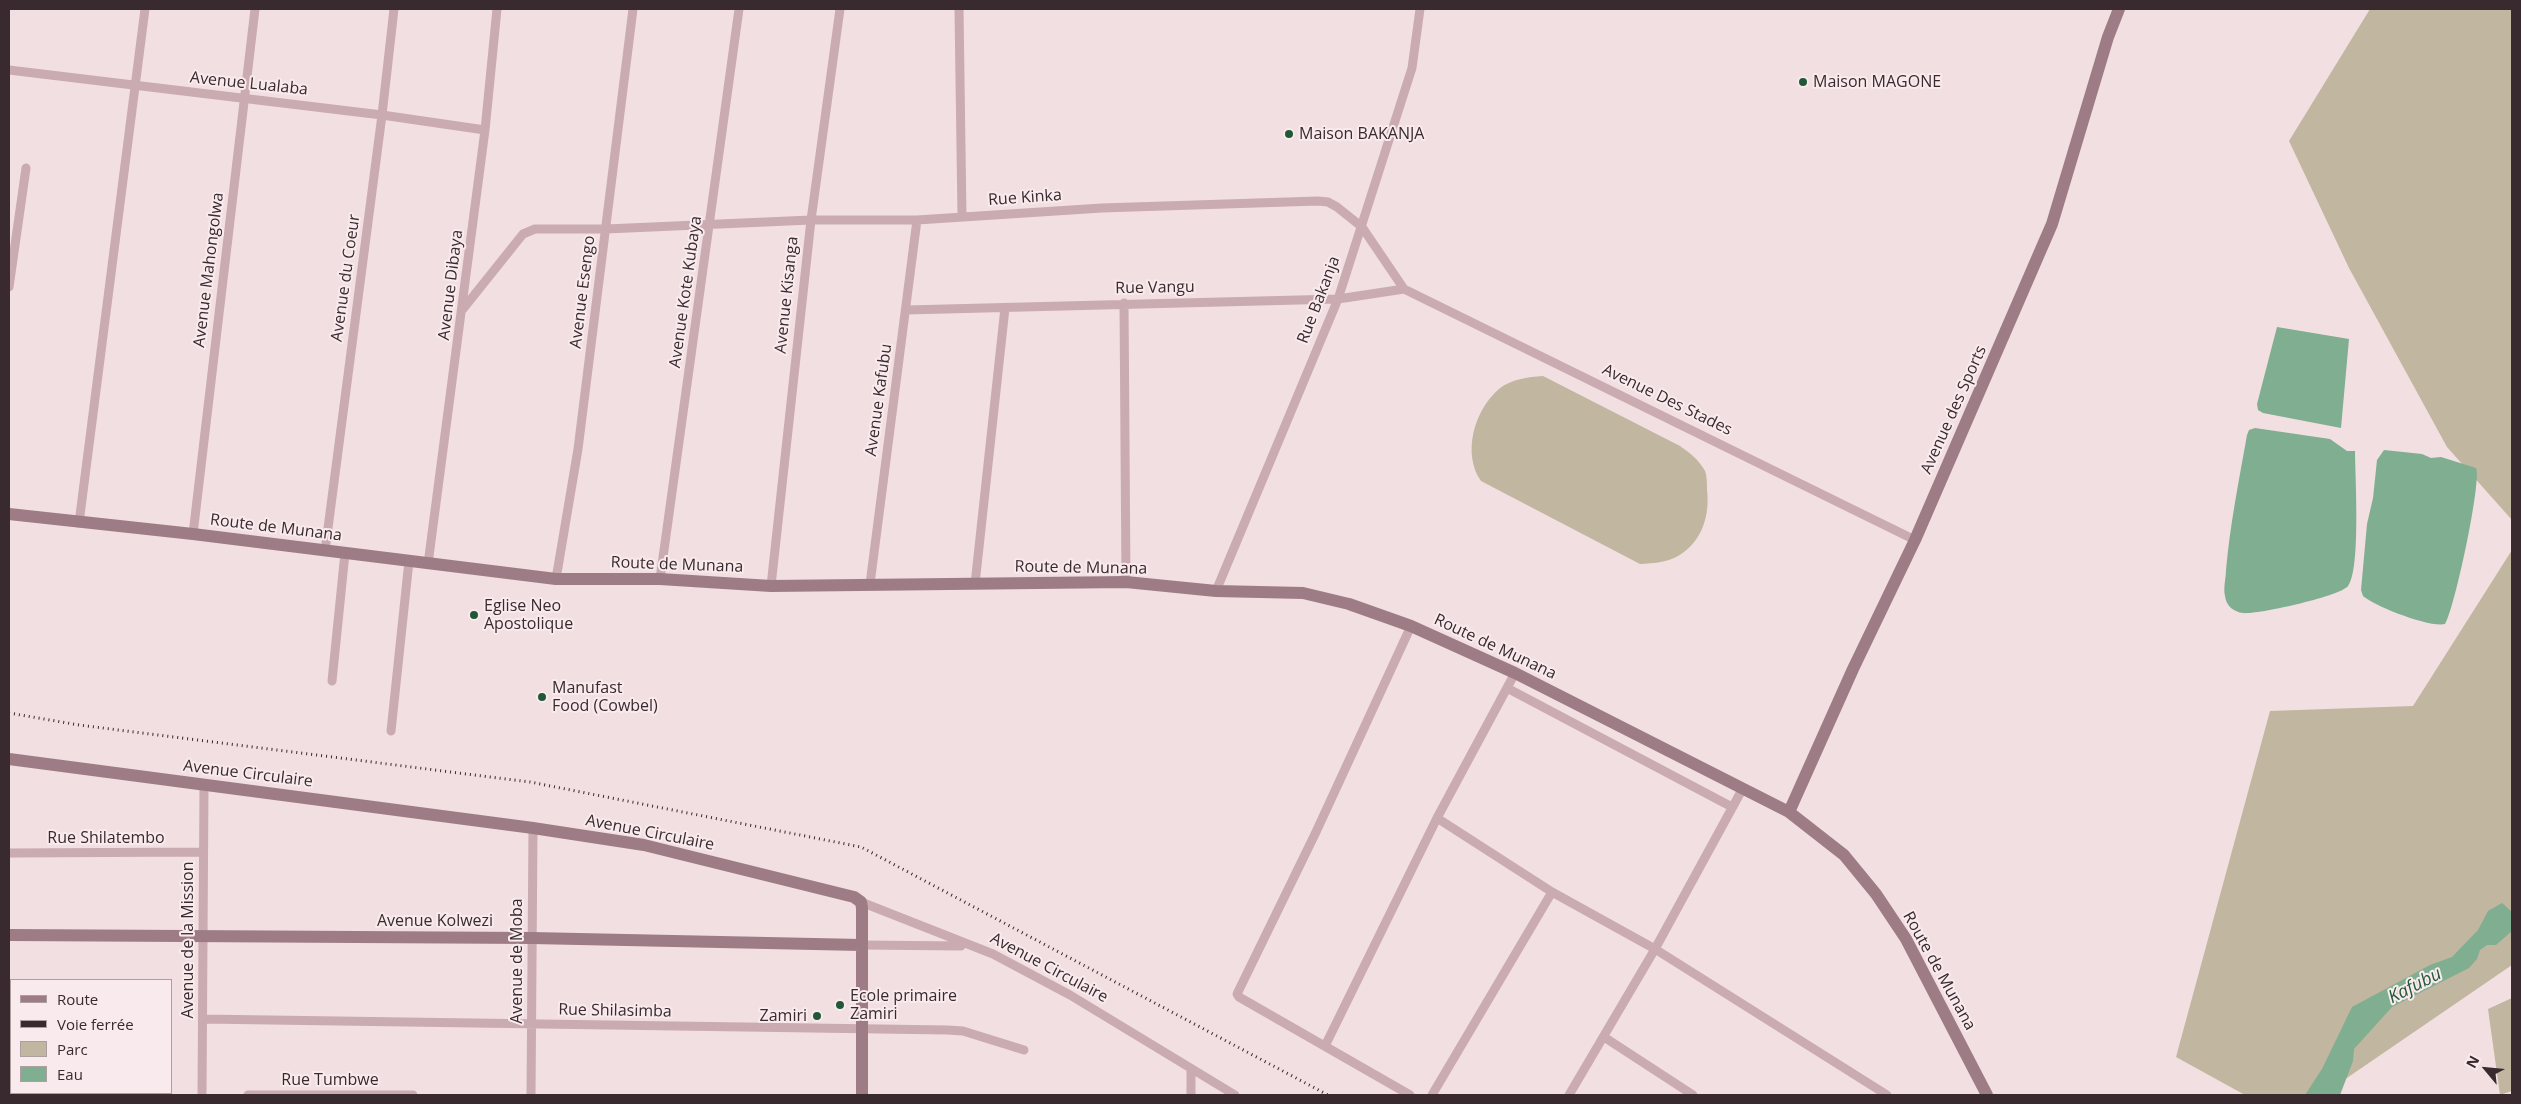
<!DOCTYPE html>
<meta charset="utf-8">
<style>
body{margin:0}
#map{position:relative;width:2521px;height:1104px;overflow:hidden;background:#f2dfe1;font-family:"Open Sans",sans-serif}
canvas{display:block}
.frame{position:absolute;inset:0;border:10px solid #382a2e;pointer-events:none}
.legend{position:absolute;left:10px;top:979px;width:162px;height:115px;box-sizing:border-box;background:#f9ebed;border:1px solid #ac9ea1;margin:0;padding:6px 9px;list-style:none;font-size:15px;color:#382a2e}
.legend li{display:flex;align-items:center;gap:10px;height:25px}
.legend b{width:25px;border:1px solid #ac9ea1}
.north{position:absolute;left:2461px;top:1044px;width:50px;height:50px;-webkit-text-stroke:4px #f9ebed;paint-order:stroke;rotate:298deg;font-size:14px;font-weight:700;line-height:20px;text-align:center;color:#382a2e}
.north::after{content:'';display:block;margin:auto;width:18px;height:22px;background:#382a2e;clip-path:polygon(50% 0,100% 100%,50% 72%,0 100%)}
</style>
<div id="map">
<canvas width="2521" height="1104"></canvas>
<div class="frame"></div>
<ul class="legend">
<li><b style="height:6px;background:#9d7c86"></b>Route</li>
<li><b style="height:6px;background:#382a2e"></b>Voie ferrée</li>
<li><b style="height:14px;background:#c1b69f"></b>Parc</li>
<li><b style="height:14px;background:#7fae91"></b>Eau</li>
</ul>
<div class="north">N</div>
</div>
<script>
const c = document.querySelector('canvas').getContext('2d');
c.lineJoin = 'round';
function fill(path, color) { c.fillStyle = color; c.fill(path, 'evenodd'); }
function strokePath(path, color, width, dash) { c.strokeStyle = color; c.lineWidth = width; c.lineCap = dash ? 'butt' : 'round'; c.setLineDash(dash || []); c.stroke(path); }
function label(font, color, halo, rows, align = 'center') {
  c.font = font + ' "Open Sans",sans-serif'; c.lineWidth = 4; c.setLineDash([]); c.textBaseline = 'middle'; c.strokeStyle = halo; c.fillStyle = color; for (const [text, x, y, turn = 0] of rows) {
    c.save(); c.translate(x, y); c.rotate((+turn || 0) * Math.PI / 180); c.textAlign = isNaN(turn) ? turn : align; if (halo) c.strokeText(text, 0, 0); c.fillText(text, 0, 0); c.restore();
  }
}
fill(new Path2D(`
 M 2370,9 L 2512,9 L 2512,520 L 2447,447 L 2349,268 L 2289,141 Z
 M 1543,376 L 1680,446 C 1690,453 1699,460 1705,471 C 1707,476 1707,484 1707,490 C 1710,516 1702,542 1678,556 C 1666,563 1653,563 1640,564 L 1481,481 C 1462,454 1474,410 1499,389 C 1511,379 1528,377 1543,376 Z
 M 2512,550 L 2512,965 L 2322,1095 L 2245,1095 L 2176,1057 L 2270,711 L 2413,706 Z
 M 2512,998 L 2512,1091 L 2500,1095 L 2488,1009 Z`), '#c1b69f');
fill(new Path2D(`
 M 2277,327 L 2349,339 L 2341,428 L 2263,413 L 2258,410 L 2257,404 Z
 M 2255,428 L 2330,439 L 2347,451 L 2355,451 C 2355,475 2361,570 2348,586 C 2341,596 2256,615 2243,613 C 2234,612 2226,606 2225,596 C 2223,588 2226,578 2226,570 C 2230,525 2239,480 2247,435 L 2249,430 Z
 M 2384,450 L 2422,454 L 2431,458 L 2441,457 L 2476,468 C 2482,481 2454,611 2445,624 C 2430,628 2374,606 2363,596 L 2361,590 L 2367,524 L 2373,498 L 2377,460 Z
 M 2502,903 L 2512,912 L 2512,931 L 2496,945 L 2487,945 L 2480,950 L 2477,959 L 2469,968 L 2392,1007 L 2354,1049 L 2353,1061 L 2340,1095 L 2305,1095 L 2322,1069 L 2352,1007 L 2430,965 L 2452,957 L 2478,930 L 2488,911 Z`), '#7fae91');
strokePath(new Path2D(`
 M 959,9 L 962,217
 M 9,70 L 382,115 L 485,130
 M 9,287 L 26,168
 M 1124,303 L 1126,582
 M 463,309 L 523,234 L 535,229 L 606,229 L 811,220 L 917,220 L 1102,208 L 1318,201 L 1328,202 L 1337,207 L 1362,227 L 1404,289 L 1915,540
 M 906,310 L 1338,299 L 1404,289
 M 79,523 L 145,9
 M 193,534 L 255,9
 M 325,551 L 382,115 L 394,9
 M 428,564 L 485,130 L 497,9
 M 556,579 L 578,449 L 633,9
 M 660,579 L 739,9
 M 870,584 L 917,220
 M 975,584 L 1005,308
 M 771,586 L 811,220 L 840,9
 M 1216,591 L 1338,299 L 1412,68 L 1420,9
 M 332,681 L 345,553
 M 1507,688 L 1732,807
 M 391,731 L 409,561
 M 1437,818 L 1552,892 L 1655,949 L 1887,1095
 M 9,853 L 203,852
 M 861,902 L 993,954 L 1070,995 L 1235,1095
 M 861,945 L 961,946
 M 203,1019 L 947,1030 L 963,1031 L 1024,1050
 M 1604,1037 L 1693,1095
 M 1325,1046 L 1437,818 L 1515,673
 M 202,1095 L 204,785
 M 248,1095 L 413,1095
 M 531,1095 L 533,828
 M 1191,1095 L 1191,1069
 M 1410,1095 L 1239,997 L 1237,994 L 1316,832 L 1411,626
 M 1432,1095 L 1552,892
 M 1569,1095 L 1655,949 L 1743,788`), '#caabb1', 9);
strokePath(new Path2D(`
 M 9,514 L 193,534 L 556,579 L 660,579 L 771,586 L 1126,582 L 1216,591 L 1303,593 L 1349,604 L 1411,626 L 1515,673 L 1789,812 L 1844,855 L 1876,894 L 1906,939 L 1987,1095
 M 9,759 L 533,828 L 644,845 L 854,897 L 861,902 L 862,908 L 862,1095
 M 1789,812 L 1853,669 L 1915,540 L 2052,224 L 2108,37 L 2119,9
 M 9,935 L 532,938 L 861,945`), '#9d7c86', 12);
strokePath(new Path2D(`
 M 9,713 L 79,725 L 530,782 L 861,847 L 1328,1095`), '#382a2e', 3, [1, 4]);
for (const [x, y, r, color] of [
 [1803,82,5,"#215838"],
 [1289,134,5,"#215838"],
 [474,615,5,"#215838"],
 [542,697,5,"#215838"],
 [840,1005,5,"#215838"],
 [817,1016,5,"#215838"]
]) { const dot = new Path2D(); dot.arc(x, y, r, 0, 2 * Math.PI); c.fillStyle = color; c.fill(dot); strokePath(dot, '#f9ebed', 2); }
label('16px', '#382a2e', '#f9ebed', [
 ["Maison MAGONE",1813,82],
 ["Maison BAKANJA",1299,134],
 ["Eglise Neo",484,606],
 ["Apostolique",484,624],
 ["Manufast",552,688],
 ["Food (Cowbel)",552,706],
 ["Ecole primaire",850,996],
 ["Zamiri",850,1014],
 ["Zamiri",807,1016,"right"]
], 'left');
label('16px', '#382a2e', '#f9ebed', [
 ["Avenue Lualaba",249,84,6],
 ["Rue Kinka",1025,198,-4],
 ["Avenue Mahongolwa",209,270,-83],
 ["Avenue du Coeur",346,278,-82],
 ["Avenue Dibaya",451,285,-83],
 ["Rue Vangu",1155,288,-1],
 ["Avenue Esengo",583,292,-83],
 ["Avenue Kote Kubaya",686,292,-82],
 ["Avenue Kisanga",787,295,-84],
 ["Rue Bakanja",1319,300,-69],
 ["Avenue Kafubu",879,400,-82],
 ["Avenue Des Stades",1667,400,26],
 ["Avenue des Sports",1954,410,-66],
 ["Route de Munana",276,528,7],
 ["Route de Munana",677,565,2],
 ["Route de Munana",1081,568,1],
 ["Route de Munana",1495,647,25],
 ["Avenue Circulaire",248,774,7],
 ["Avenue Circulaire",650,833,11],
 ["Rue Shilatembo",106,838],
 ["Avenue Kolwezi",435,921],
 ["Avenue de la Mission",188,940,-90],
 ["Avenue de Moba",517,961,-90],
 ["Avenue Circulaire",1049,968,28],
 ["Route de Munana",1939,971,61],
 ["Rue Shilasimba",615,1011,1],
 ["Rue Tumbwe",330,1080]
]);
label('italic 18px', '#215838', '#f9ebed', [
 ["Kafubu",2415,986,-27]
]);
</script>
